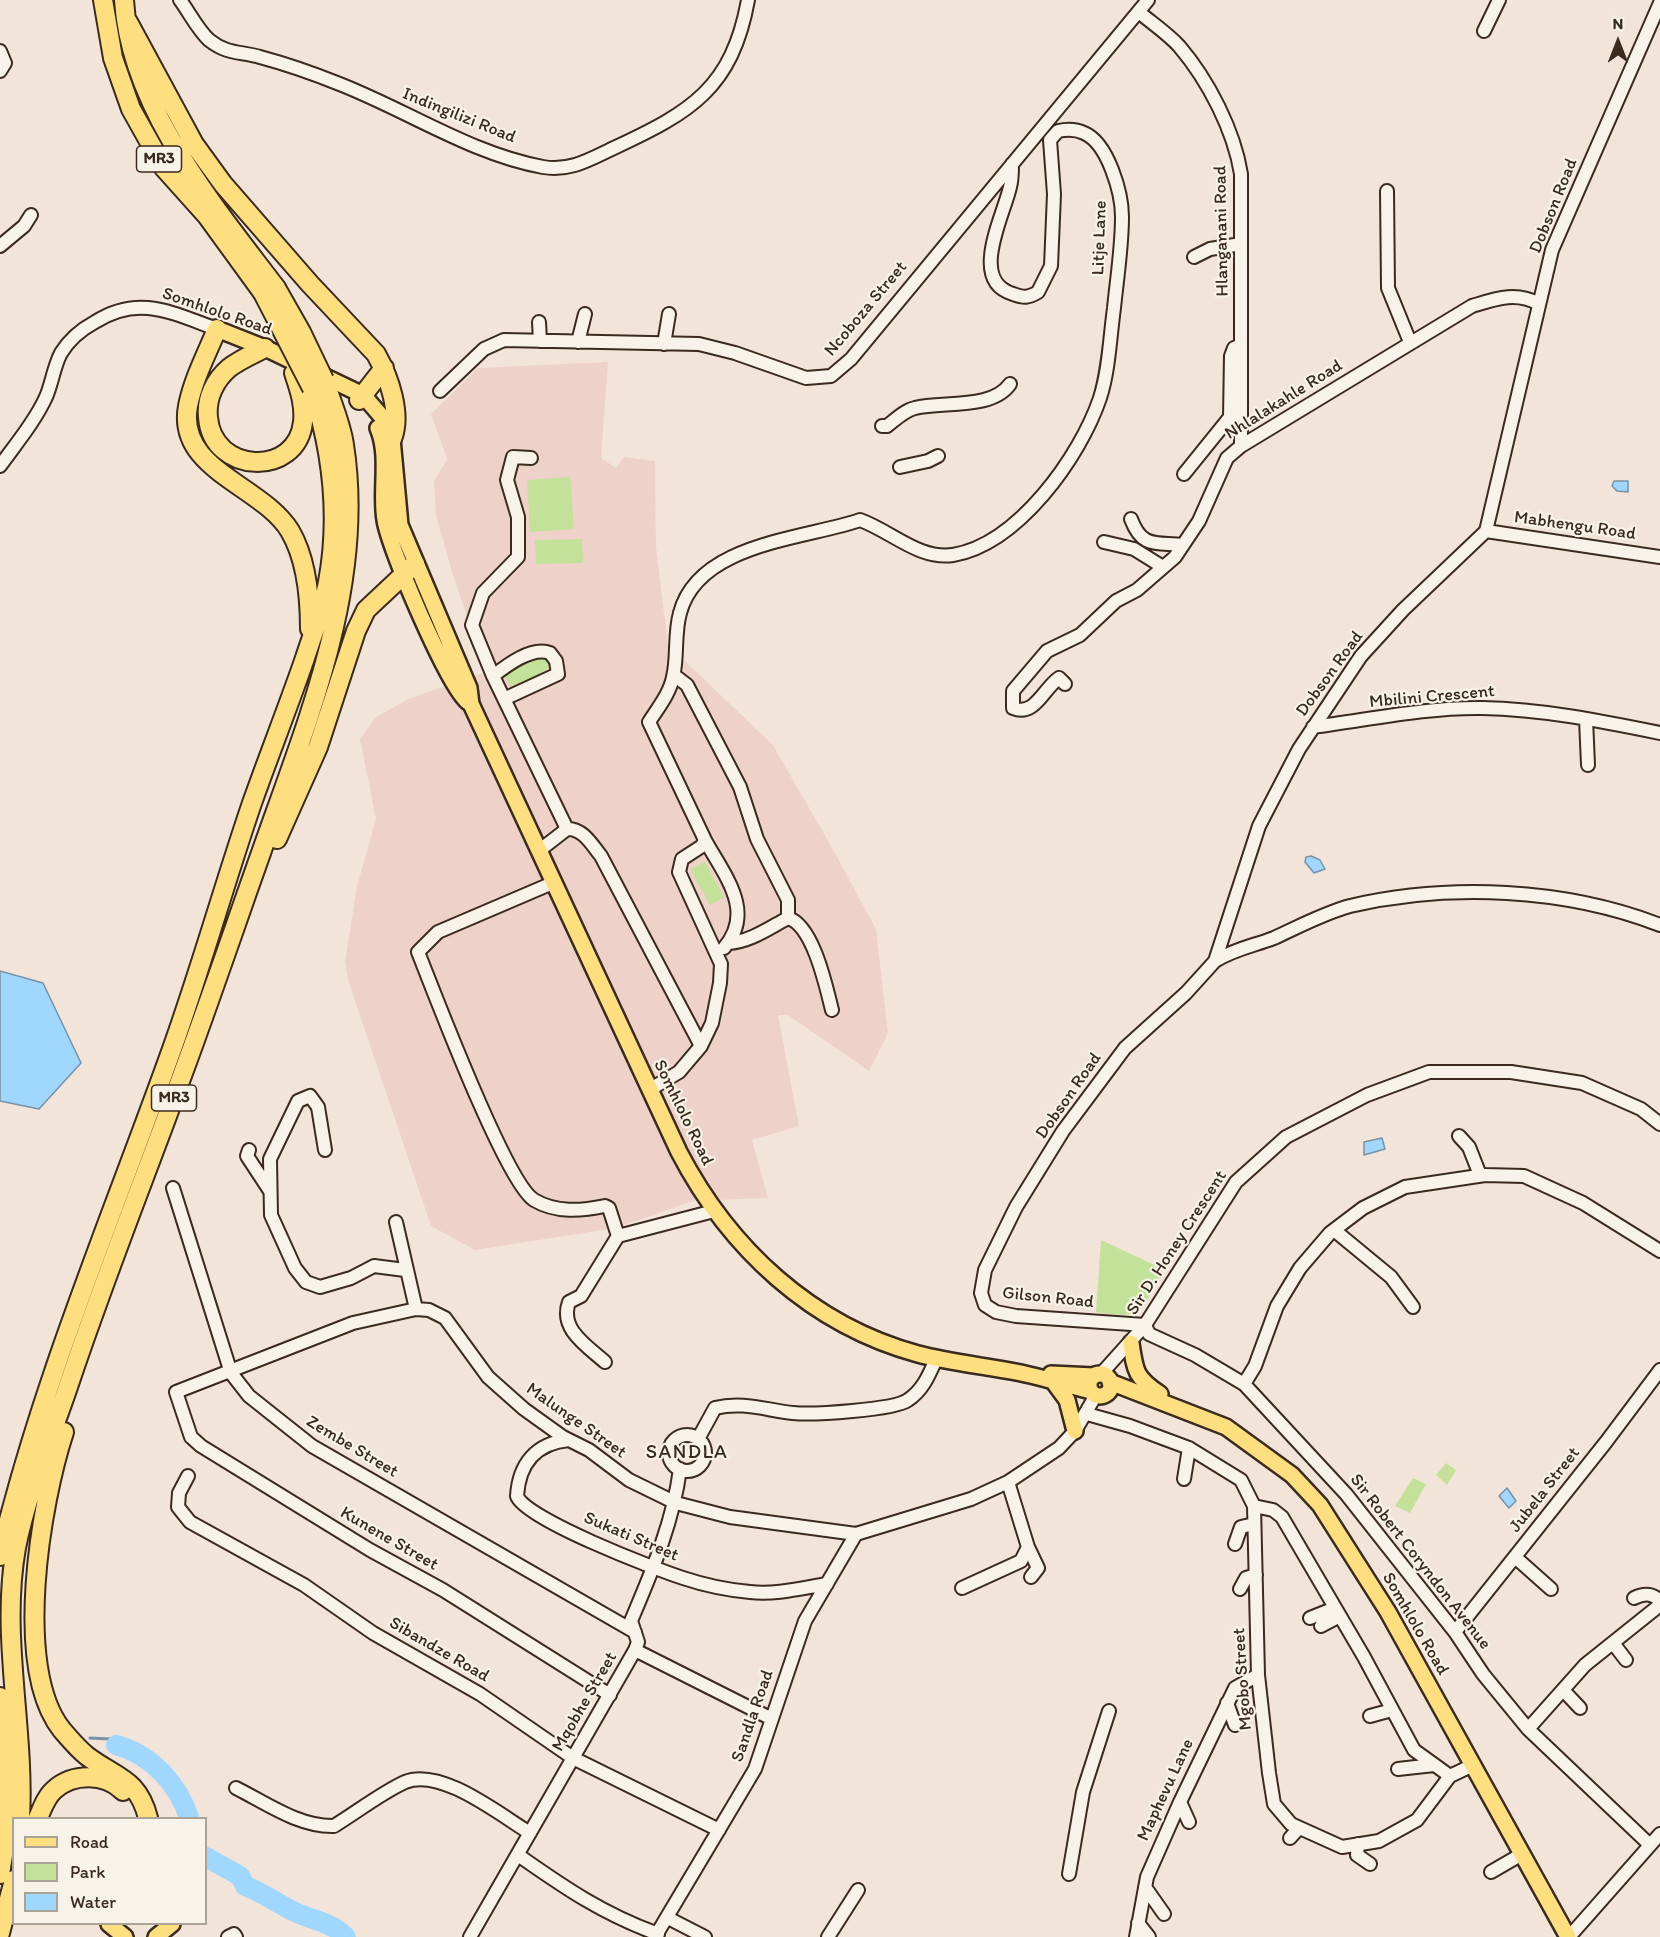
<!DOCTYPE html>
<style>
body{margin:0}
#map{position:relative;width:1660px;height:1937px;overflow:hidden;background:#f3e4da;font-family:Itim,sans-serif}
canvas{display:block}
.legend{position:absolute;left:12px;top:1817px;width:195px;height:108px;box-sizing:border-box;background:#f7f3e8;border:2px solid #aca397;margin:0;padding:8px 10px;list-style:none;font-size:18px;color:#3b2a1e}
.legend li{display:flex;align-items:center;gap:12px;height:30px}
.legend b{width:30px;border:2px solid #aca397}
.north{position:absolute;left:1588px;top:12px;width:60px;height:60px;-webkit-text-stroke:4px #f7f3e8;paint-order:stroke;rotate:0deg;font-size:16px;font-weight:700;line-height:24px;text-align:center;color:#3b2a1e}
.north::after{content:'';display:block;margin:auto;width:21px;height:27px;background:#3b2a1e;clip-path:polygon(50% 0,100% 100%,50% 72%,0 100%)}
</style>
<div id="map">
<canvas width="1660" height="1937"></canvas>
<ul class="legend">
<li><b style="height:8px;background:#fddf80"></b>Road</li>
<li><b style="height:16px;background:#c4e199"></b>Park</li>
<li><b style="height:16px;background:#9fd7ff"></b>Water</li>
</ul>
<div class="north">N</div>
</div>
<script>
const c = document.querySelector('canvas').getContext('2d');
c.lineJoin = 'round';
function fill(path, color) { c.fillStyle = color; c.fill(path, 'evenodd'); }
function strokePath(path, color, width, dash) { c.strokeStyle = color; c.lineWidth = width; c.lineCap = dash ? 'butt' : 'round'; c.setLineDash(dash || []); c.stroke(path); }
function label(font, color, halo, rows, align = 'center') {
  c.font = font + ' Itim,sans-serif'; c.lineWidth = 4.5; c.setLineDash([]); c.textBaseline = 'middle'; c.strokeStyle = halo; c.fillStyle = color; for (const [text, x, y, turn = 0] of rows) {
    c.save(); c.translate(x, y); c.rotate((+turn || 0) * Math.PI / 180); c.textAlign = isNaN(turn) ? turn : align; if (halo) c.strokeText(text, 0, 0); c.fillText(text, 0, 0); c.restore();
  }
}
fill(new Path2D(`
 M 608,362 L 601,458 L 616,468 L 624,457 L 655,461 L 656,547 L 668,645 L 773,745 L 831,846 L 876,929 L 888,1033 L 869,1071 L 788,1015 L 778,1015 L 799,1126 L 752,1140 L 768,1198 L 692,1201 L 616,1228 L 475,1250 L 431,1226 L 348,980 L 345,961 L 357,886 L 376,819 L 360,739 L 375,718 L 408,699 L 486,672 L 452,572 L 436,515 L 434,481 L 447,459 L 431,414 L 478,368 Z`), '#eed2c9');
fill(new Path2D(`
 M 570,477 L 574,529 L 530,532 L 527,480 Z
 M 582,539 L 583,563 L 536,564 L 535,540 Z
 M 543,655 L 551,661 L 551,666 L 535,678 L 510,686 L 503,671 Z
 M 705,862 L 724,897 L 710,905 L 690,869 Z
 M 1101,1240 L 1163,1269 C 1143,1309 1145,1321 1096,1312 Z
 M 1446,1463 L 1456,1470 L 1447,1485 L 1436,1475 Z
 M 1413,1478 L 1426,1484 L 1410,1513 L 1395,1506 Z`), '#c4e199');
const water = new Path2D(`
 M 1614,481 L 1628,481 L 1628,492 L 1617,491 L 1612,486 Z
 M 1311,856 L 1320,860 L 1325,869 L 1314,873 L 1305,862 L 1306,857 Z
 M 0,971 L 43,983 L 81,1063 L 39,1109 L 0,1101 Z
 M 1382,1138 L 1385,1149 L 1364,1155 L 1364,1142 Z
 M 1507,1488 L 1516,1501 L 1509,1508 L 1499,1496 Z`);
fill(water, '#9fd7ff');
strokePath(water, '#7792a5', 1.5);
strokePath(new Path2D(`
 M 90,1738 L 110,1739 L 116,1745`), '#7792a5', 3);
strokePath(new Path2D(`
 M 116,1745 C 151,1754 179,1785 189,1818
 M 206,1857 L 240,1876 L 245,1886 C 262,1892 275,1902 291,1910 C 309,1920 331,1921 346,1937`), '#9fd7ff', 20);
const minor = new Path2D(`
 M 180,0 C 189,12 198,30 209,40 C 228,55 240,51 260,57 C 286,64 312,73 337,83 C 405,109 471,154 543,167 C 571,172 592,158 616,147 C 691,112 732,88 748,0
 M 1140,13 C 1152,23 1168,34 1179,46 C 1208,80 1234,130 1241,174 L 1241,446
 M 1484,31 L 1499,0
 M 0,51 L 5,63 L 0,71
 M 1387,191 L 1388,288 L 1410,342
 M 0,246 L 24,226 L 31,215
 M 1194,257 L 1210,249 L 1241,244
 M 539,322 L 540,341
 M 578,342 L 585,314
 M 664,344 L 669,314
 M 440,391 L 484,349 L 504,340 L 699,344 L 735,353 L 806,378 L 831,376 L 851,359 L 1148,0
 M 882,426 L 887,426 C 895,420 905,410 915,408 C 942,401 992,410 1010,384
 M 531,458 L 513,457 L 507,480 L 518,517 L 518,557 L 483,593 L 472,625 L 493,676 L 567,829
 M 0,466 C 16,444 35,421 46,397 C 52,383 54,366 61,353 C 69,340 82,329 95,322 C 139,294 172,313 217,329
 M 900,467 L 928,461 L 938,456
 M 1184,474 L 1230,417 L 1231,356 L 1234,348 L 1241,345
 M 1131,519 C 1142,549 1157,542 1183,545
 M 1486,531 L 1660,557
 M 1104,542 L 1134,549 L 1163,567
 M 674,675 L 687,685 L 740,787 L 757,839 L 788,900 L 788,918 C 769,928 750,942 728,943
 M 493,676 C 507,665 532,646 550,653 L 556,661 L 558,674 L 506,698
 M 1065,684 L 1059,678 C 1043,689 1035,717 1013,708 L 1013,691 L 1047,651 L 1080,635 L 1116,601 L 1137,590 L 1175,557 L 1199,521 L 1227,458 L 1241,446 L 1472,306 C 1495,299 1516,291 1539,304
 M 1586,719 L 1588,765
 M 1313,727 C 1368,720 1426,707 1482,708 C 1542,709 1601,721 1660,733
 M 705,840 C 724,875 756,911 724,948
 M 540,850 L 567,829 C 583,828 592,845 601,856 L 701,1046
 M 555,882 L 438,932 L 418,952 C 434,992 506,1183 534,1200 C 556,1213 581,1211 605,1206 L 609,1208 L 618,1236 L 714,1211
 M 788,918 C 813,925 826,986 832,1010
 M 1215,961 C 1234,949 1253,946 1274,938 C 1298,927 1324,913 1350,906 C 1449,883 1565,888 1660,925
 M 649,1090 L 679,1072 L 701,1046 L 712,1023 L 720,983 L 721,964 L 679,872 L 682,859 L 702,846 L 705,840 L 649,722 C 658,708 670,693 673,677 C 678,657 674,634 680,613 C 698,543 805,539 860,520 C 891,531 919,560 953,555 C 1018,544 1080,457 1100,398 C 1109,370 1110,337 1114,308 C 1117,278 1122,247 1122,217 C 1122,193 1108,143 1084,133 C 1076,129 1067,129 1058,131 L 1050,140 L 1054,194 L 1051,266 L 1038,292 C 1028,298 1024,298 1013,294 C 968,281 1004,215 1010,187 C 1012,180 1012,171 1012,164
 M 1459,1136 L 1469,1147 L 1480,1175
 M 249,1150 L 247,1156 L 270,1191
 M 325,1150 L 318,1107 L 310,1096 L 298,1101 L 270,1159 L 271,1215 L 295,1268 L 306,1282 L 320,1287 L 351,1278 L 374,1266 L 405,1270
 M 173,1188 L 231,1373 L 249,1396 L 312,1446 L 635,1632
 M 396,1222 L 416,1309
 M 1334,1230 L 1391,1277 L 1413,1307
 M 1145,1325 L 1016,1316 L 996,1312 L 985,1305 L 981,1293 L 985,1270 L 1016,1207 L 1063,1131 L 1125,1048 L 1186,993 L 1215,961 L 1259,826 L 1299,749 L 1361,656 L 1403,610 L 1486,531 L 1552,250 L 1660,3
 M 1145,1325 L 1149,1334 L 1195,1355 L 1244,1384 L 1346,1494 L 1455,1632 L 1483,1674 L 1528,1729 L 1650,1845
 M 605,1362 C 587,1346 559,1329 569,1302 L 581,1296 L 618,1236
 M 1101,1374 L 1145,1325 L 1236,1182 L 1286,1137 L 1367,1095 L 1429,1072 L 1511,1072 L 1582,1083 L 1641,1109 L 1660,1124
 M 1244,1384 L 1255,1366 L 1277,1306 L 1300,1268 L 1330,1233 L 1363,1208 L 1405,1187 L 1485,1175 L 1524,1176 L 1583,1203 L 1660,1251
 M 1087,1414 L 1130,1426 L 1189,1448 L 1241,1480 L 1254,1506 L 1258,1675 L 1269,1773 L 1274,1804 L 1291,1824 L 1342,1847 L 1379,1841 L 1417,1820 L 1450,1776 L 1473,1765
 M669 1453a18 18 0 1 1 36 0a18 18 0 1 1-36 0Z
 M 698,1439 L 715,1408 C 742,1401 766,1410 793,1413 C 812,1415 894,1410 908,1400 C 923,1390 929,1375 936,1359
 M 569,1440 C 536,1443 519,1464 517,1496 C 525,1519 655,1569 683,1578 C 704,1585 727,1590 750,1592 C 775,1595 802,1588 827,1584
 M 188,1476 L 179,1493 L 178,1507 L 190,1522 L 304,1585 L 373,1633 L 480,1694 L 573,1758 L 719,1830
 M 1184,1479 L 1189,1448
 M 1254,1506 L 1273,1510 L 1282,1517 L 1364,1657 L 1414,1750 L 1450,1776
 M 1235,1544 L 1241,1527 L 1254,1524
 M 1028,1547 L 1038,1568 L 1031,1577
 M 1515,1557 L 1551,1589
 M 962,1588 L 1021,1561 L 1028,1547 L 1008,1482
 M 1240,1589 L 1246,1578 L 1256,1575
 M 1634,1598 C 1644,1593 1652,1593 1660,1601
 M 1310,1618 L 1335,1608
 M 1321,1626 L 1340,1616
 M 1455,1632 L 1606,1442 L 1660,1370
 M 1613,1643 L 1626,1660
 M 635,1650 L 772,1719
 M 1563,1690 L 1580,1708
 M 610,1695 L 443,1590 L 370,1550 L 201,1446 L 191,1437 L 176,1392 L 353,1323 L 416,1309 L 429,1310 L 445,1318 L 488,1377 L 524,1409 L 563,1437 L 589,1450 L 629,1480 L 676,1503 L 730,1517 L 856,1534 L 971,1499 L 1008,1482 L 1059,1448 L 1075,1431 L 1096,1395
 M 1227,1703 L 1235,1725
 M 1370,1716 L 1392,1710
 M 1528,1729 L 1585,1665 L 1660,1605
 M 1398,1769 L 1434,1765
 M 236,1788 C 266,1803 299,1827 334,1826 C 357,1812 381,1793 405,1782 C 441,1767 500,1815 530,1833
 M 1180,1802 L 1189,1822
 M 1290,1838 L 1299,1828
 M 1358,1844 L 1357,1855 L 1370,1864
 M 518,1855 C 565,1888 603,1914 658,1934
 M 1491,1872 L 1522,1854
 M 1069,1874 L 1083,1792 L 1109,1711
 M 1145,1887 L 1164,1914
 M 668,1918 L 705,1937
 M 1138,1923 L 1149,1937
 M 228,1937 L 234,1934 L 236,1937
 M 470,1937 L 635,1650 L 638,1642 L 631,1621 C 652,1571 673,1523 680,1469
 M 655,1937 L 755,1769 L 805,1621 L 856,1534
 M 828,1937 L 858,1890
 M 1136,1937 L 1147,1877 L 1180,1802 L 1235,1688 L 1258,1675
 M 1569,1937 L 1660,1834`);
const major = new Path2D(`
 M 217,329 L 265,348 L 363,395 L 382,417 L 392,439 L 400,525 L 469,688 L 471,704 L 679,1152 C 729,1248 811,1325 918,1354 C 952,1363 987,1366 1021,1373 C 1044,1378 1068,1385 1091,1391
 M 378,428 C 390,456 380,491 385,520 C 389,548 448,686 468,702
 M 1131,1343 C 1135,1372 1136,1378 1160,1394
 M 1051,1374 L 1094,1376
 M1089 1385a11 11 0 1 1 22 0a11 11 0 1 1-22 0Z
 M 1053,1381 L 1067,1400 L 1075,1431
 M 1110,1382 L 1226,1427 L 1292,1475 L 1320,1505 L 1388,1612 L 1568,1937
 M 109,1924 L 125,1937
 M 156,1937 L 172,1924`);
const highway = new Path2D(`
 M 103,0 L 113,58 L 131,109 L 164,168 L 207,216 L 263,293
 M 124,0 C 130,107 214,206 276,288
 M 128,22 L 194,144 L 223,184 L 310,284 L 376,354 C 389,377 402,414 392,439
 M 217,329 C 207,353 193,380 188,406 C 176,470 262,485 290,531 C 307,560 310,597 310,629
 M 265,348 C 253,354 239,360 229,368 C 215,380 206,398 208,417 C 212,474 297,478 303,422 C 305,405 299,388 294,373
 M 359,400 L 384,368
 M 277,839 L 318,747 L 356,631 L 366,610 L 415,564
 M 64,1432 C 41,1502 12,1668 62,1730 C 69,1738 78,1749 87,1756 C 116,1778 138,1778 148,1818
 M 0,1556 C 41,1383 112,1217 172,1049 C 201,968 224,885 252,803 C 269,755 288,707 305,658 C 313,633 323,609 328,582 C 340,517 332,450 312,388
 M 0,1697 C 7,1757 11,1815 0,1874
 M 20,1818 C 25,1729 0,1637 16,1548 C 27,1491 51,1438 69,1384 C 104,1279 145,1177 183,1073 C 210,1000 235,926 261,853 C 306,724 366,585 344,445 C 341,423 331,401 324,380
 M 38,1818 C 42,1809 46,1797 54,1790 C 73,1773 105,1773 123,1791
 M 0,1933 L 14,1880`);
strokePath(minor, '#3b2a1e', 16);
strokePath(major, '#3b2a1e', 20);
strokePath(highway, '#3b2a1e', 22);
strokePath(minor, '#f7f3e8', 12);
strokePath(major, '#fddf80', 15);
strokePath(highway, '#fddf80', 18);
const highwayBridge = new Path2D(`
 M 276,288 L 301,332 L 324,380
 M 263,293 L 312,388`);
strokePath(highwayBridge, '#3b2a1e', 22, []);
strokePath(highwayBridge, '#fddf80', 18);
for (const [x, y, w] of [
 [159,159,45],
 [174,1098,45]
]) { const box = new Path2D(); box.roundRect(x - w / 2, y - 13, w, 26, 4.5); c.fillStyle = '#f7f3e8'; c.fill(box); strokePath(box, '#3b2a1e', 1.5); }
label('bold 16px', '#3b2a1e', null, [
 ["MR3",159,159],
 ["MR3",174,1098]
]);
label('18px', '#3b2a1e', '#f7f3e8', [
 ["Indingilizi Road",459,116,22],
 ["Dobson Road",1554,206,-68],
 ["Hlanganani Road",1222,231,-91],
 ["Litje Lane",1100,238,-88],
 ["Ncoboza Street",866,309,-50],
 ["Somhlolo Road",217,312,19],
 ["Nhlalakahle Road",1284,400,-32],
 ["Mabhengu Road",1575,526,8],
 ["Dobson Road",1330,674,-54],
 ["Mbilini Crescent",1432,697,-5],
 ["Dobson Road",1069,1096,-55],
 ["Somhlolo Road",683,1113,64],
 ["Sir D. Honey Crescent",1177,1243,-57],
 ["Gilson Road",1048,1298,6],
 ["Malunge Street",576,1421,35],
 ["Zembe Street",352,1447,31],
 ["Jubela Street",1545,1490,-52],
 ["Sukati Street",631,1537,23],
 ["Kunene Street",389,1539,30],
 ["Sir Robert Coryndon Avenue",1420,1562,52],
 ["Somhlolo Road",1415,1624,60],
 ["Sibandze Road",439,1650,30],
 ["Mgobo Street",1243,1679,-94],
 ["Mqobhe Street",585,1702,-60],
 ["Sandla Road",753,1716,-71],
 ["Maphevu Lane",1166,1790,-65]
]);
c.letterSpacing = '1.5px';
label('20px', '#3b2a1e', '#f7f3e8', [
 ["SANDLA",687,1453]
]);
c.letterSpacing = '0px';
</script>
